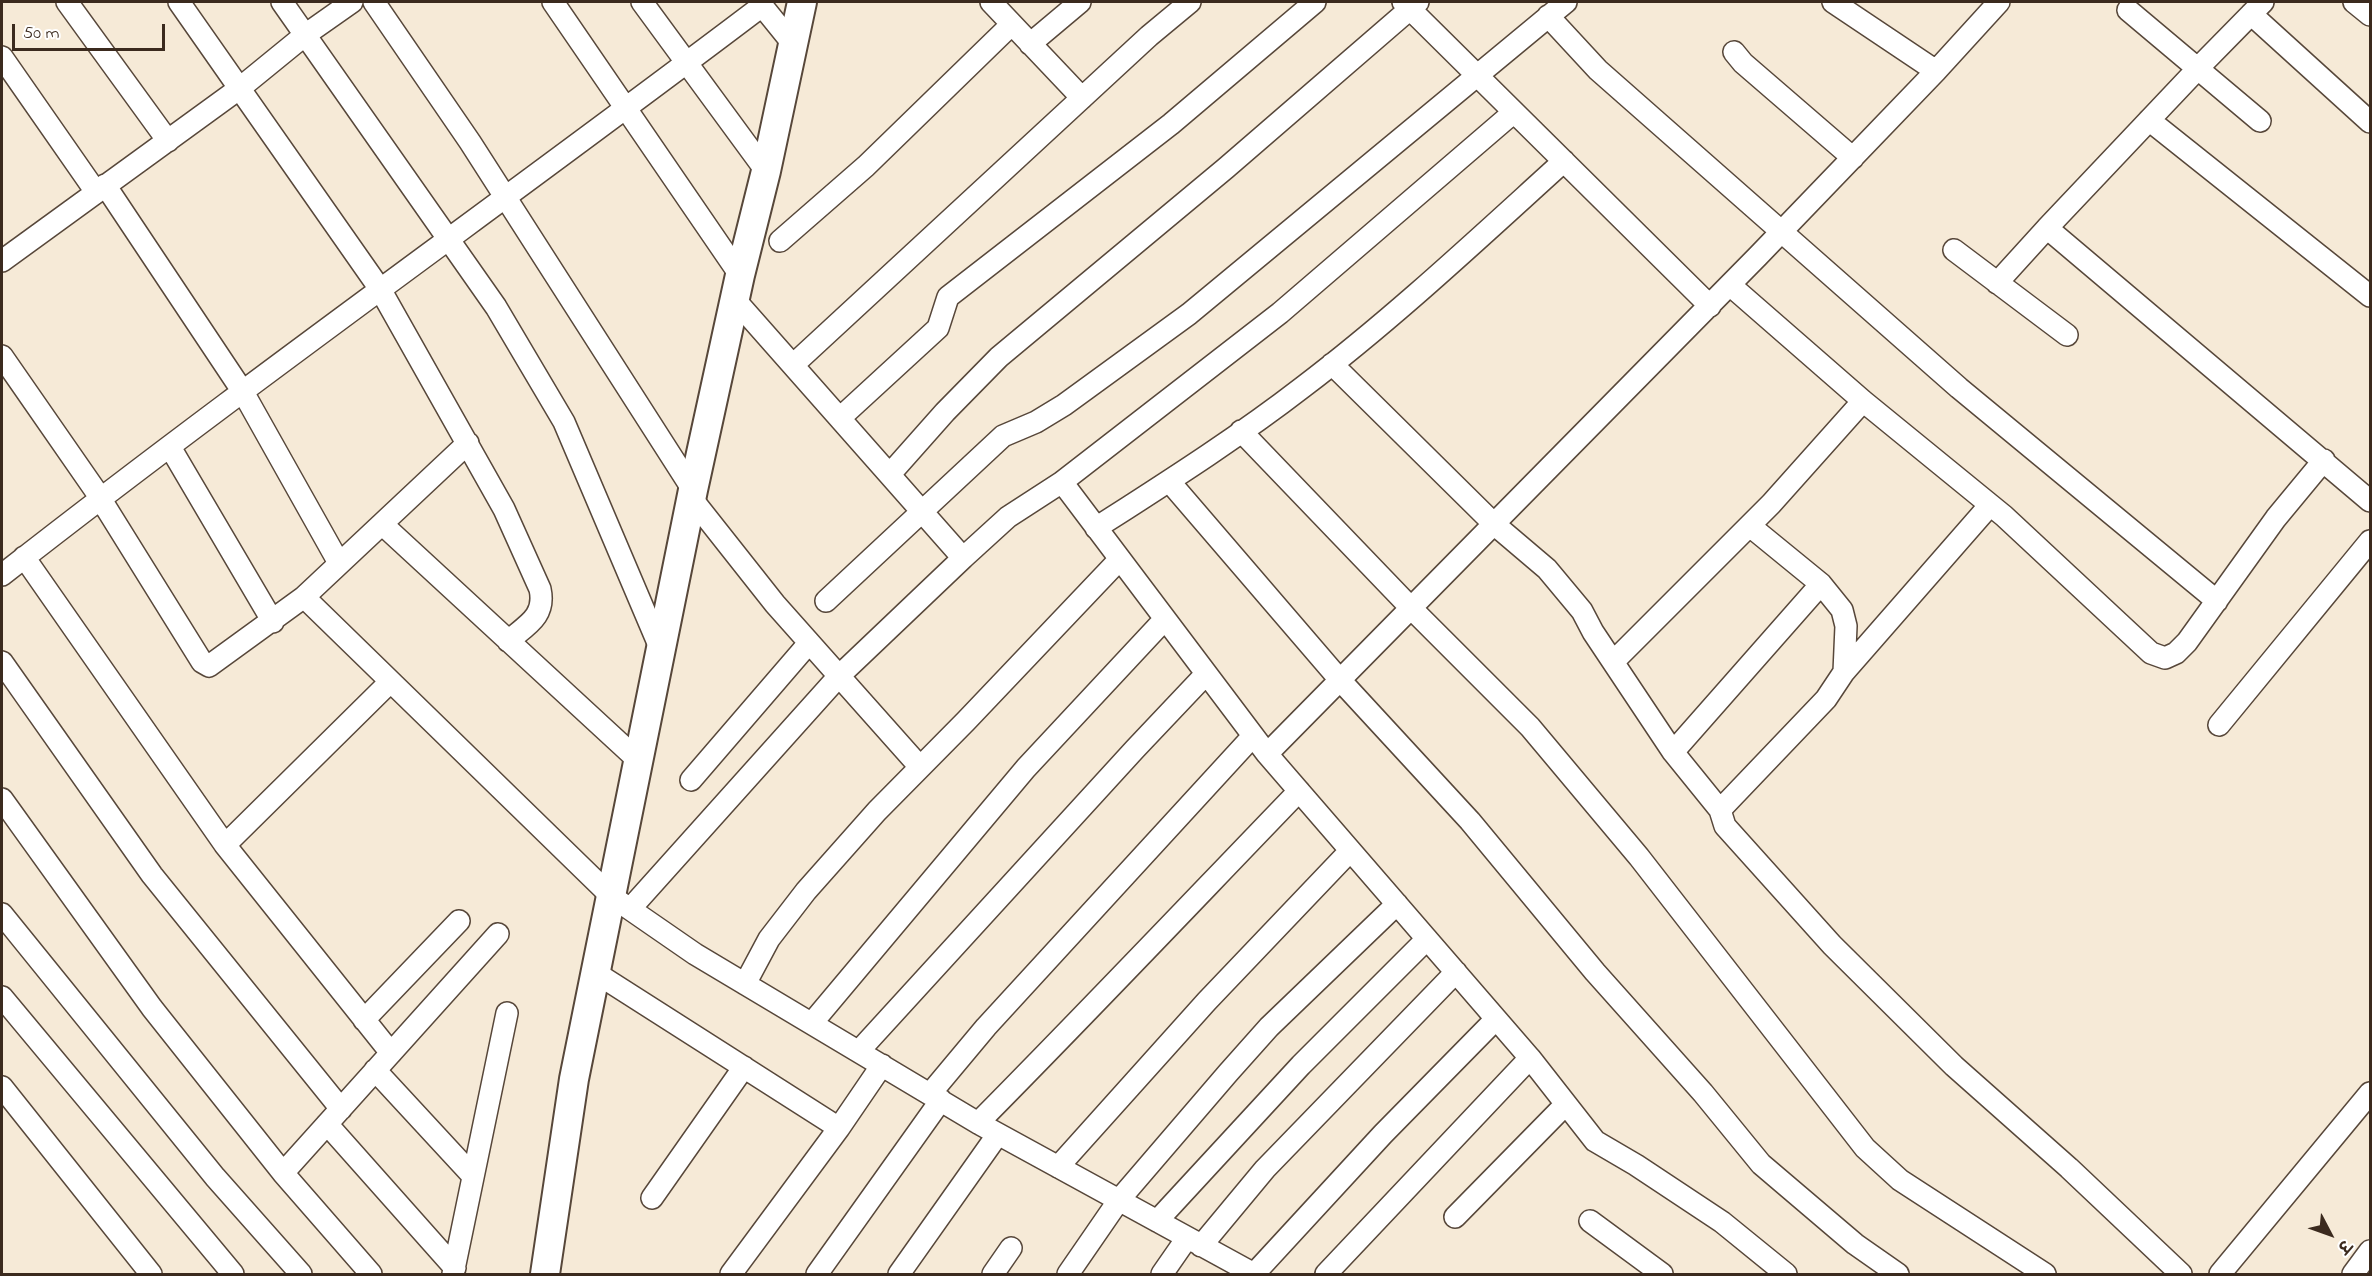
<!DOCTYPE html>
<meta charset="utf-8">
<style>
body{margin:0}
#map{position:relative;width:2372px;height:1276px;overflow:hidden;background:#f6ead7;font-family:"Indie Flower","Playpen Sans Deva",sans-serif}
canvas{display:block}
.frame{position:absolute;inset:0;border:3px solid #3b2a1e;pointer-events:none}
.north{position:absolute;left:2300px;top:1204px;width:60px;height:60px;-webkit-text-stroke:4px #fff;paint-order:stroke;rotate:131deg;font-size:16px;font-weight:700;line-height:24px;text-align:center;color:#3b2a1e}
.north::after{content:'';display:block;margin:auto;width:21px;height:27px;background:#3b2a1e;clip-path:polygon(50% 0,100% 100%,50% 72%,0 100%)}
.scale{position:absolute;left:12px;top:24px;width:153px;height:27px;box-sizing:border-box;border:3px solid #3b2a1e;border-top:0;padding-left:8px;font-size:18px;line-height:21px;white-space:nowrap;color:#3b2a1e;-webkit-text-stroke:4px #fff;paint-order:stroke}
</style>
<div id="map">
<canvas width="2372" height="1276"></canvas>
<div class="frame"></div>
<div class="north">उ</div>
<div class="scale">50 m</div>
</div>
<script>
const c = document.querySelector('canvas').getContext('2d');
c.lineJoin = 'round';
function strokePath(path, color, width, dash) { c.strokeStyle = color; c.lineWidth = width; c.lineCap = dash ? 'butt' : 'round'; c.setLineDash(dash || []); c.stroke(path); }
const street = new Path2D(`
 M 67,2 L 168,141
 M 179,2 L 380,289 L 504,509 L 540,589 C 546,616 527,625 508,641
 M 282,2 L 496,307 L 564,422 L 661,650
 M 374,2 L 470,142 L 693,490
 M 553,2 L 740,275
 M 642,2 L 766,171
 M 759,2 L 793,44
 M 991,2 L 1082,98
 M 1403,2 L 1710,306
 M 1833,2 L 1936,71
 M 2354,2 L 2370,15
 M 2128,10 L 2260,121
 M 2251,14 L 2370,122
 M 1548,16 L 1598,70 L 1959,388 L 2217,601
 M 1030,44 L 1080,2
 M 1734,52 L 1743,63 L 1853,158
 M 2,57 L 96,192
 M 2149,120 L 2370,296
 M 105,185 L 243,392 L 339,563
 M 2047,228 L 2206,60 L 2263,2
 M 780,241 L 866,166 L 1012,24
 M 1954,250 L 2067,335
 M 2,261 L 240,88 L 305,35 L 352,2
 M 1997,283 L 2047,228 L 2370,501
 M 1730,285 L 1863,401 L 2004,516 L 2151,653 L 2165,658 L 2176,653 L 2187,642 L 2276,518 L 2324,460
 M 736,301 L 963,558 L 1008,517 L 1062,482 L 1267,754
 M 2,356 L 95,490 L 202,662 L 209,666 L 304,597 L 468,443
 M 1332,364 L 1494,524 L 1547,569 L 1582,611 L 1593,632 L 1673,752 L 1720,810 L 1725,826 L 1832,945 L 1954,1066 L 2069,1168 L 2181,1274
 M 793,365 L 1149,36 L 1190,2
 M 840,418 L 938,328 L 948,297 L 1171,124 L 1315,2
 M 1241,431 L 1411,608 L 1530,727 L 1639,857 L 1865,1148 L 1900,1180 L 2045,1274
 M 170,447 L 273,622
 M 890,474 L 945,412 L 999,357 L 1226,168 L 1418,2
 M 1169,481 L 1340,680 L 1470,821 L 1595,972 L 1703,1093 L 1761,1164 L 1855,1244 L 1898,1274
 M 1062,482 L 1280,313 L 1514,112
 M 692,499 L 775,604 L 920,767
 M 382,524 L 639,761
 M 1096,528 C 1166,483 1237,438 1303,387 C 1394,318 1479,238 1564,161
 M 24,557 L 225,845 L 391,1053
 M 2,575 C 251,380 510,197 762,6
 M 304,597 L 611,896 L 695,954 L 978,1123 L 1254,1274
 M 826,601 L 1003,436 L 1036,422 L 1064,405 L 1189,314 L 1566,2
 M 1614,661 L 1771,504 L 1863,401
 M 2,662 L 152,875 L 341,1109
 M 1844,672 L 1990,505
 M 2219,725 L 2370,541
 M 1673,752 L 1821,584
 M 691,780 L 809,643
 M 2,799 L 152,1008 L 283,1173 L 371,1274
 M 1720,810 L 1826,699 L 1844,672 L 1846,626 L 1842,610 L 1821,584 L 1750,526
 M 225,845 L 390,682
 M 630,909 L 839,676 L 963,558
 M 2,914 L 215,1177 L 301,1274
 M 596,973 L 839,1128
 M 745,984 L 769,939 L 806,891 L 877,811 L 966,721 L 1120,559
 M 2,997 L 233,1274
 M 364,1020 L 459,921
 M 812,1023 L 1026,768 L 1165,619
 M 859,1051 L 1135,749 L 1206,674
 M 375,1070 L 473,1176
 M 2,1087 L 151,1274
 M 930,1094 L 986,1027 L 1253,736
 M 978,1123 C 1086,1014 1192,902 1299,791
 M 327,1124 L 455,1268
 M 1058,1167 L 1207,1001 L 1350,851
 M 283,1173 L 498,934
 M 652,1198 L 744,1067
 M 1455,1217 L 1566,1104
 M 1157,1221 L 1301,1065 L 1427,939
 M 1590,1221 L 1662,1274
 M 1201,1246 L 1265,1169 L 1456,972
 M 453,1274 L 507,1013
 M 731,1274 L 839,1128 L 882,1065
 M 817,1274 L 941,1100
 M 899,1274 L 998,1134
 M 993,1274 L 1011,1248
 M 1068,1274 L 1119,1200 L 1228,1073 L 1269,1027 L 1397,904
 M 1162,1274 L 1187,1238
 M 1254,1274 L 1383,1134 L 1496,1019
 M 1326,1274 L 1530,1058
 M 1786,1274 L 1722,1222 L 1636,1165 L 1595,1141 L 1530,1058 L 1267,754 L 1758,256 L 1936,71 L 1999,2
 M 2220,1274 L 2370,1093
 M 2353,1274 L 2370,1251`);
const secondary = new Path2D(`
 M 545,1274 L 574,1079 L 693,490 L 740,275 L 766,171 L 802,2`);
strokePath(street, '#57473a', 24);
strokePath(secondary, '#57473a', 32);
strokePath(street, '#fff', 21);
strokePath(secondary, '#fff', 28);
</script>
